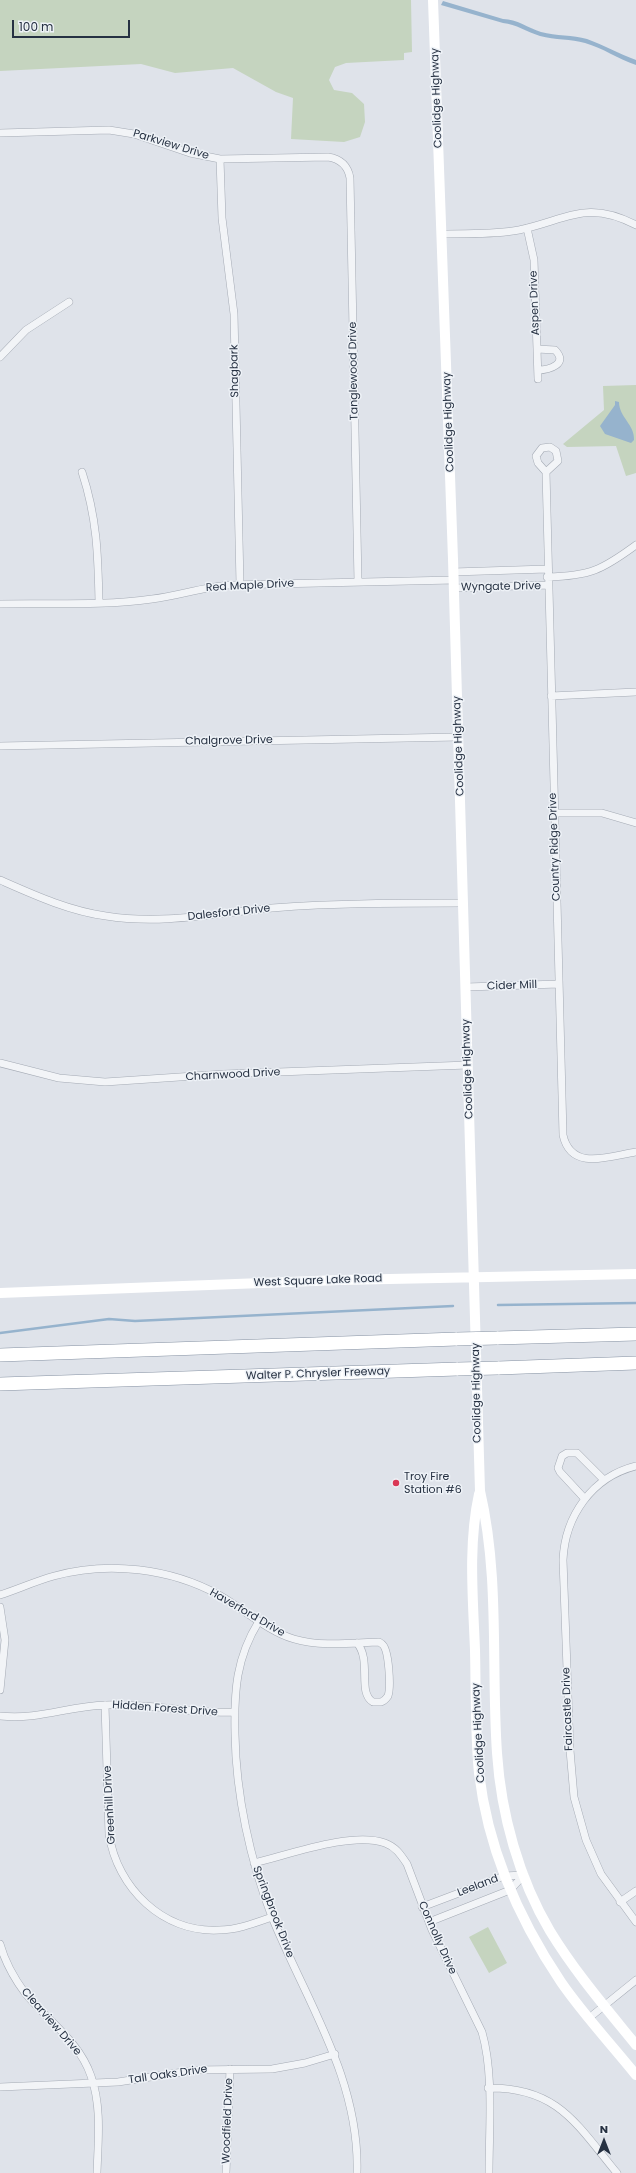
<!DOCTYPE html>
<style>
body{margin:0}
#map{position:relative;width:636px;height:2173px;overflow:hidden;background:#dfe3ea;font-family:Poppins,sans-serif}
canvas{display:block}
.north{position:absolute;left:584px;top:2121px;width:40px;height:40px;-webkit-text-stroke:3px #eef2f7;paint-order:stroke;rotate:0deg;font-size:11px;font-weight:700;line-height:16px;text-align:center;color:#263142}
.north::after{content:'';display:block;margin:auto;width:14px;height:18px;background:#263142;clip-path:polygon(50% 0,100% 100%,50% 72%,0 100%)}
.scale{position:absolute;left:12px;top:20px;width:118px;height:18px;box-sizing:border-box;border:2px solid #263142;border-top:0;padding-left:5px;font-size:12px;line-height:14px;white-space:nowrap;color:#263142;-webkit-text-stroke:3px #eef2f7;paint-order:stroke}
</style>
<div id="map">
<canvas width="636" height="2173"></canvas>
<div class="north">N</div>
<div class="scale">100 m</div>
</div>
<script>
const c = document.querySelector('canvas').getContext('2d');
c.lineJoin = 'round';
function fill(path, color) { c.fillStyle = color; c.fill(path, 'evenodd'); }
function strokePath(path, color, width, dash) { c.strokeStyle = color; c.lineWidth = width; c.lineCap = dash ? 'butt' : 'round'; c.setLineDash(dash || []); c.stroke(path); }
function label(font, color, halo, rows, align = 'center') {
  c.font = font + ' Poppins,sans-serif'; c.lineWidth = 3; c.setLineDash([]); c.textBaseline = 'middle'; c.strokeStyle = halo; c.fillStyle = color; for (const [text, x, y, turn = 0] of rows) {
    c.save(); c.translate(x, y); c.rotate((+turn || 0) * Math.PI / 180); c.textAlign = isNaN(turn) ? turn : align; if (halo) c.strokeText(text, 0, 0); c.fillText(text, 0, 0); c.restore();
  }
}
fill(new Path2D(`
 M 0,0 L 411,0 L 412,52 L 404,53 L 404,60 L 346,63 L 335,67 L 329,80 L 334,90 L 352,93 L 364,104 L 365,122 L 360,137 L 344,142 L 291,139 L 293,98 L 276,92 L 233,68 L 175,73 L 141,64 L 0,71 Z
 M 636,385 L 636,473 L 626,476 L 616,446 L 567,447 L 563,444 L 604,410 L 603,386 Z
 M 488,1927 L 507,1963 L 489,1973 L 469,1937 Z`), '#c5d4bf');
fill(new Path2D(`
 M 443,1 L 503,19 C 517,19 528,28 541,32 C 556,36 573,35 587,39 C 604,45 619,54 636,60 L 636,65 C 618,59 603,48 585,43 C 571,39 555,40 540,36 C 527,32 516,24 503,23 L 441,5 Z
 M 615,401 L 619,402 C 619,417 635,425 634,440 L 631,443 L 605,434 L 600,426 L 615,405 Z`), '#96b3cd');
strokePath(new Path2D(`
 M 498,1305 L 636,1303
 M 0,1333 L 109,1319 L 135,1321 L 453,1306`), '#96b3cd', 2.5);
const street = new Path2D(`
 M 0,133 L 109,130 L 134,134 L 190,153 L 220,159 L 328,157 C 341,159 348,166 350,178 L 358,582
 M 220,159 L 222,218 L 234,314 L 240,584
 M 527,228 L 534,260 L 538,379
 M 443,234 C 468,233 494,235 519,230 C 567,220 586,199 636,225
 M 537,349 L 555,350 C 569,364 549,370 538,370
 M 0,357 L 26,330 L 69,302
 M 82,472 C 97,518 98,554 99,602
 M 546,472 L 558,461 L 556,451 L 550,447 L 542,448 L 536,456 L 538,463 L 546,472 L 563,1135 C 571,1172 610,1156 636,1152
 M 453,572 L 547,569
 M 547,577 C 590,576 602,570 636,545
 M 454,588 L 548,585
 M 0,604 C 49,603 104,606 152,599 C 178,596 203,587 230,585 L 454,580
 M 551,696 L 636,692
 M 0,746 L 458,737
 M 554,813 L 602,813 L 636,823
 M 0,880 C 34,895 69,911 106,916 C 162,925 217,913 272,908 C 336,903 400,903 463,903
 M 466,987 L 559,984
 M 0,1063 L 59,1078 L 105,1082 L 224,1074 L 468,1065
 M 636,1466 C 592,1477 565,1516 563,1560 L 570,1750 L 574,1797 L 586,1840 L 601,1874 L 636,1922
 M 585,1499 L 560,1472 L 558,1468 L 562,1456 L 567,1453 L 577,1453 L 604,1480
 M 0,1595 C 18,1589 36,1581 54,1576 C 108,1561 170,1568 219,1595 C 244,1609 267,1631 294,1639 C 321,1647 351,1643 379,1642 L 382,1644 C 389,1649 391,1687 388,1696 C 386,1699 384,1701 381,1702 L 373,1702 C 357,1693 372,1660 357,1643
 M 0,1607 L 5,1640 L 0,1690
 M 259,1621 C 236,1658 234,1691 235,1734 C 236,1795 250,1860 272,1917 C 306,2001 360,2079 357,2173
 M 105,1705 L 109,1834 C 117,1888 163,1933 219,1930 C 237,1930 255,1923 272,1917
 M 0,1716 C 40,1720 68,1706 106,1705 C 149,1703 191,1714 235,1712
 M 254,1863 C 288,1855 352,1831 385,1843 C 396,1847 401,1855 407,1864 L 432,1930 L 482,2032 C 494,2074 489,2128 489,2173
 M 620,1902 L 636,1891
 M 422,1907 L 504,1876 L 524,1875
 M 429,1922 L 510,1890 L 524,1875
 M 0,1944 C 5,1962 14,1978 25,1993 C 48,2021 79,2041 91,2076 C 102,2107 98,2141 97,2173
 M 589,2018 L 636,1980
 M 0,2087 L 118,2082 L 196,2070 L 272,2069 L 305,2063 L 335,2054
 M 488,2088 C 558,2087 577,2125 617,2173
 M 226,2173 L 230,2069`);
const highway = new Path2D(`
 M 497,1338 L 636,1334
 M 0,1355 L 457,1339
 M 498,1368 L 636,1363
 M 0,1384 L 458,1369`);
strokePath(street, '#a4aab4', 8);
strokePath(highway, '#8591a2', 14);
strokePath(street, '#f2f4f7', 7);
strokePath(new Path2D(`
 M 433,0 L 453,559 L 480,1491 C 500,1577 491,1667 497,1753 C 501,1814 519,1879 550,1931 C 575,1972 606,2008 636,2045
 M 0,1293 L 340,1280 L 636,1274
 M 479,1494 C 468,1544 473,1599 475,1650 C 476,1691 475,1733 479,1773 C 488,1850 518,1918 561,1982 C 583,2014 611,2044 636,2075`), '#fff', 10);
strokePath(highway, '#fff', 13);
const highwayBridge = new Path2D(`
 M 457,1339 L 497,1338
 M 458,1369 L 498,1368`);
strokePath(highwayBridge, '#8591a2', 14, []);
strokePath(highwayBridge, '#fff', 13);
for (const [x, y, r, color] of [
 [396,1483,4,"#da3856"]
]) { const dot = new Path2D(); dot.arc(x, y, r, 0, 2 * Math.PI); c.fillStyle = color; c.fill(dot); strokePath(dot, '#eef2f7', 1.5); }
label('11px', '#263142', '#eef2f7', [
 ["Coolidge Highway",437,98,-92],
 ["Parkview Drive",171,145,17],
 ["Aspen Drive",535,303,-92],
 ["Shagbark",235,371,-91],
 ["Tanglewood Drive",354,371,-91],
 ["Coolidge Highway",449,422,-92],
 ["Red Maple Drive",250,586,-3],
 ["Wyngate Drive",501,587,-1],
 ["Chalgrove Drive",229,741,-1],
 ["Coolidge Highway",459,746,-92],
 ["Country Ridge Drive",555,847,-92],
 ["Dalesford Drive",229,913,-6],
 ["Cider Mill",512,986,-2],
 ["Coolidge Highway",468,1069,-92],
 ["Charnwood Drive",233,1075,-3],
 ["West Square Lake Road",318,1281,-2],
 ["Walter P. Chrysler Freeway",318,1374,-2],
 ["Coolidge Highway",477,1393,-91],
 ["Haverford Drive",247,1613,30],
 ["Hidden Forest Drive",165,1709,4],
 ["Faircastle Drive",568,1709,-92],
 ["Coolidge Highway",479,1733,-93],
 ["Greenhill Drive",110,1805,-93],
 ["Leeland",478,1886,-21],
 ["Springbrook Drive",273,1912,69],
 ["Connolly Drive",437,1938,66],
 ["Clearview Drive",51,2022,49],
 ["Tall Oaks Drive",168,2075,-8],
 ["Woodfield Drive",228,2121,-88]
]);
label('11px', '#263142', '#eef2f7', [
 ["Troy Fire",404,1477],
 ["Station #6",404,1490]
], 'left');
</script>
